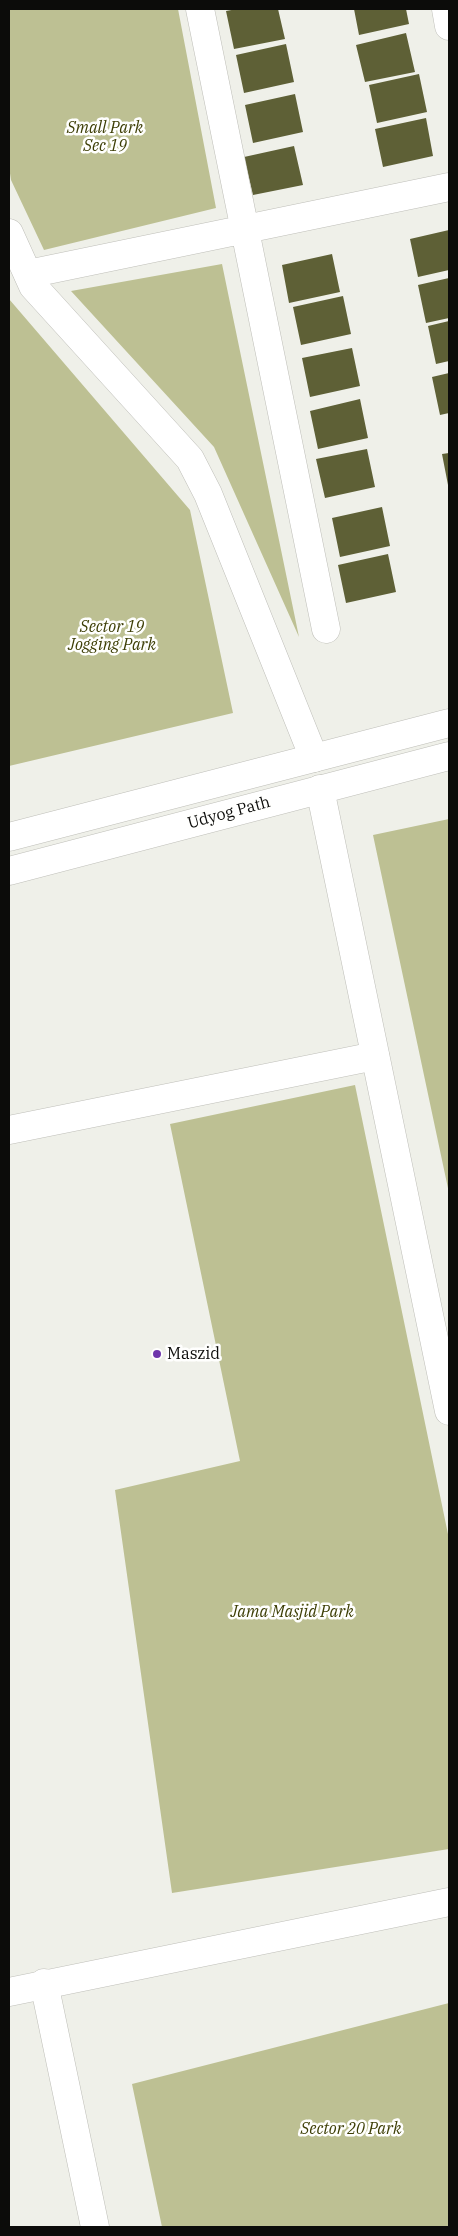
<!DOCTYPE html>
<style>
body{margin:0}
#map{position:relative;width:458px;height:2236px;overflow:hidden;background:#eff0e9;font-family:"IBM Plex Serif",serif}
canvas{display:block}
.frame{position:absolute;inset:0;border:10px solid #0c0c0a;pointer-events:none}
</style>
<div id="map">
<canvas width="458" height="2236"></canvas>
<div class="frame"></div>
</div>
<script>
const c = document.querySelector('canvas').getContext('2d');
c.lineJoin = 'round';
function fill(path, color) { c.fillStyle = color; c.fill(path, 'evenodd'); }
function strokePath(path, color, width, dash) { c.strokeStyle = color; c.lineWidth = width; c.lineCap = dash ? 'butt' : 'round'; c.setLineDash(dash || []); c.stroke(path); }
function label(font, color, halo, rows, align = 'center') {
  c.font = font + ' "IBM Plex Serif",serif'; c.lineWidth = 5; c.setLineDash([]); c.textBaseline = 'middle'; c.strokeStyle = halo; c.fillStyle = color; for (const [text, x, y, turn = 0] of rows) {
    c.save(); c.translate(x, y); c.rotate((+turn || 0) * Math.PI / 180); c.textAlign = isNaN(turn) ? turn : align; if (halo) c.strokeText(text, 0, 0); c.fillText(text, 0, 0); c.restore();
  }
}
fill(new Path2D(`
 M 9,9 L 178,9 L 216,208 L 44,250 L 11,180 L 9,167 Z
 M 222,264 L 299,637 L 214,447 L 71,291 Z
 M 9,299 L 190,510 L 233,713 L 9,766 Z
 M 449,819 L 449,1193 L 373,835 Z
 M 355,1085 L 449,1539 L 449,1849 L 172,1893 L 115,1490 L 240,1461 L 170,1124 Z
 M 449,2003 L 449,2227 L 162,2227 L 132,2084 Z`), '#bdc093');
fill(new Path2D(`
 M 237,9 L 278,9 L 285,39 L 234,49 L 226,11 Z
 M 354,9 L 406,9 L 409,24 L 359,35 Z
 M 406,33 L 415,72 L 365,82 L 356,45 Z
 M 286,44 L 294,82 L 244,93 L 236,55 Z
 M 419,74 L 427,112 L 377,123 L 369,85 Z
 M 295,94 L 303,132 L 253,143 L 245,105 Z
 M 426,118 L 433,156 L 383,167 L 375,129 Z
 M 294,146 L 303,185 L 253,195 L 244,157 Z
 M 449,230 L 449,270 L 418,277 L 410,239 Z
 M 332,254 L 340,292 L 289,303 L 282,265 Z
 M 449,278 L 449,318 L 426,323 L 418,285 Z
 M 343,296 L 351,334 L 301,345 L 293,307 Z
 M 449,321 L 449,361 L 436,364 L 428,326 Z
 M 352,348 L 360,386 L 310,397 L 302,358 Z
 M 449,373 L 449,413 L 440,415 L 432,377 Z
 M 360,399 L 368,438 L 318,449 L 310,411 Z
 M 367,449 L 375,487 L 325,498 L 316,459 Z
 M 449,453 L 449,485 L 448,485 L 442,454 Z
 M 382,507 L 390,546 L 340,557 L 332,518 Z
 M 388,554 L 396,592 L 346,603 L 338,565 Z`), '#5e6036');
const minor = new Path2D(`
 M 200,9 L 326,629
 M 446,9 L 449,26
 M 28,274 L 449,187
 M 9,1130 L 375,1056
 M 44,1983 L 95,2227`);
const tertiary = new Path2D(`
 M 9,233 L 33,286 L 190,459 L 208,494 L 314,758
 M 320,789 L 449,1411
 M 9,1992 L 449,1902`);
const secondary = new Path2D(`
 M 9,837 L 449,723
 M 9,871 L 449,756`);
strokePath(minor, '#bfbfb9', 29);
strokePath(tertiary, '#bfbfb9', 29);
strokePath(secondary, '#bfbfb9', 29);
strokePath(minor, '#fff', 28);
strokePath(tertiary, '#fff', 28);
strokePath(secondary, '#fff', 28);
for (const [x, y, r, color] of [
 [157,1354,5,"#6e35ab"]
]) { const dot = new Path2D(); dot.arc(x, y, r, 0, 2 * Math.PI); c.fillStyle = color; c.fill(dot); strokePath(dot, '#fffffe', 2); }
label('italic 16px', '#3d3e05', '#fffffe', [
 ["Small Park",105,128],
 ["Sec 19",105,146],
 ["Sector 19",112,627],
 ["Jogging Park",112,645],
 ["Jama Masjid Park",292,1612],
 ["Sector 20 Park",351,2129]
]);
label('16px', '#0c0c0a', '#fffffe', [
 ["Udyog Path",229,813,-15]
]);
label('16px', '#0c0c0a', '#fffffe', [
 ["Maszid",167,1354]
], 'left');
</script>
